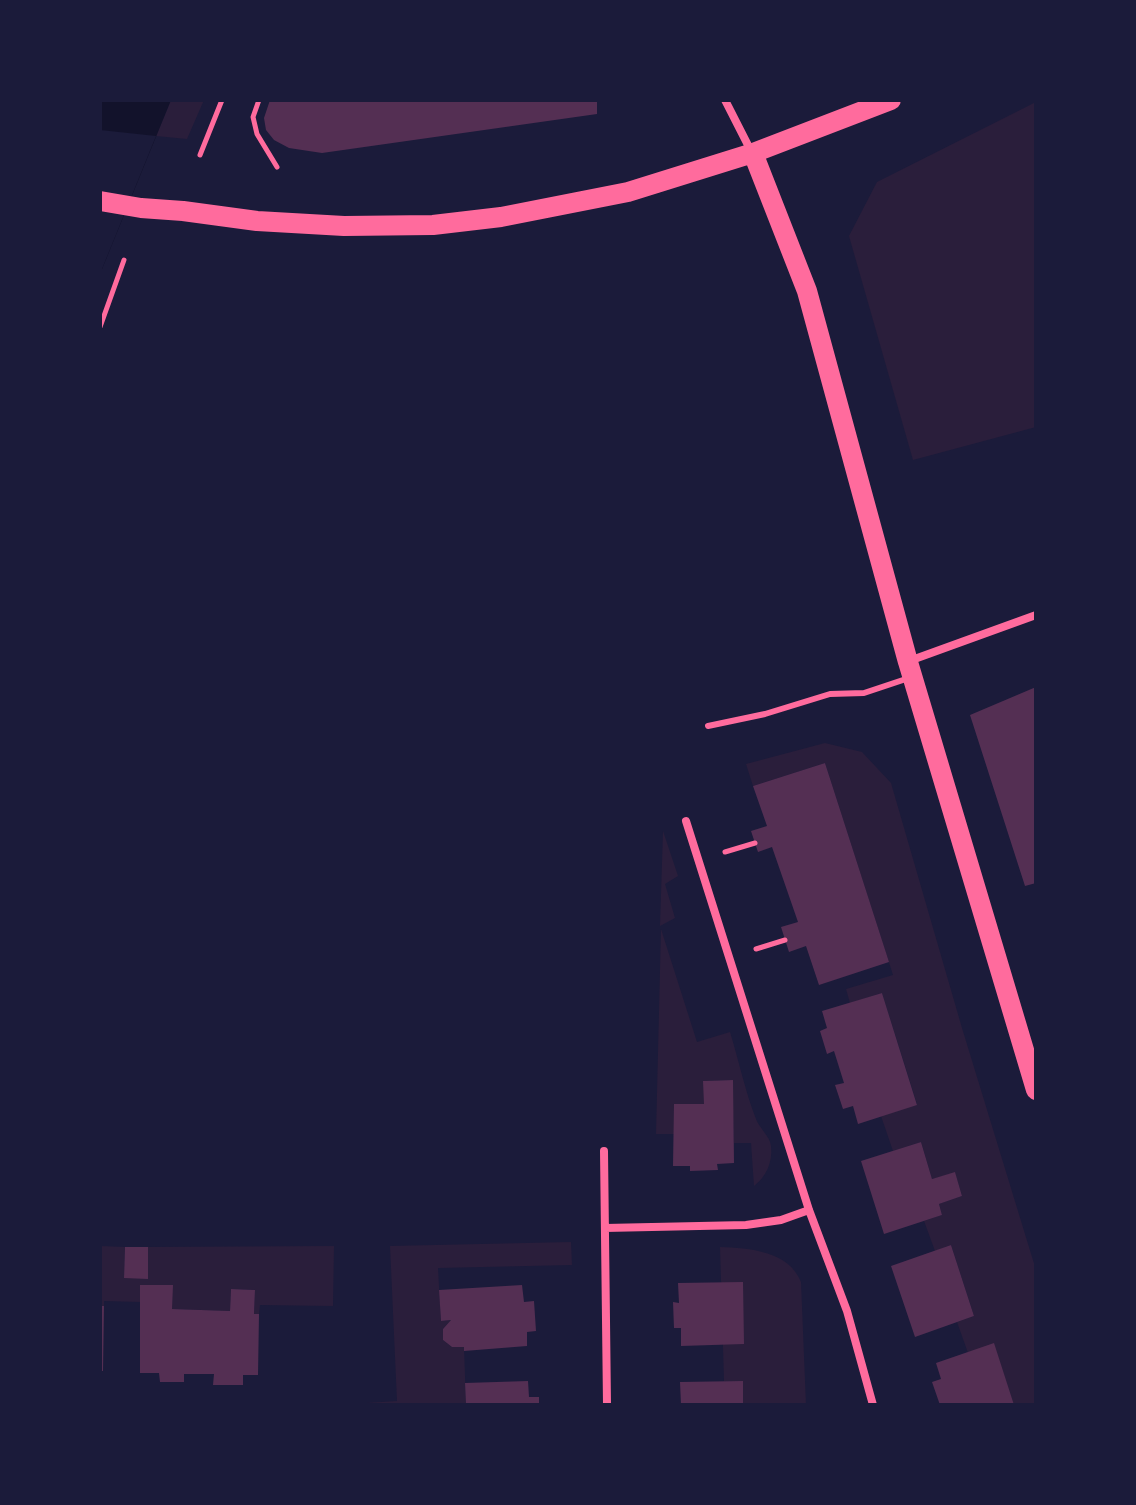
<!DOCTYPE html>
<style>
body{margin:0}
#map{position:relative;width:1136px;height:1505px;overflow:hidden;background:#1b1b3a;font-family:Cabin,sans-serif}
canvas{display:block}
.frame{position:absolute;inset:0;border:102px solid #1b1b3a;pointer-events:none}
</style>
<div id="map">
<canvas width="1136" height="1505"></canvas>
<div class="frame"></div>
</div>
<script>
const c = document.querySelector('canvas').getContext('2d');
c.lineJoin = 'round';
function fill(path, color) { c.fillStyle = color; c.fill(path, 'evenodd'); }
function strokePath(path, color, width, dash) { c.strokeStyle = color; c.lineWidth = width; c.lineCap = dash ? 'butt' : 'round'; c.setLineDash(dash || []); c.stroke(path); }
fill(new Path2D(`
 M 171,100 L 204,100 L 187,139 L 156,136 Z
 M 1036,102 L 1036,427 L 913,460 L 849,236 L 877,182 Z
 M 825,743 L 862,752 L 891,783 L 962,1028 L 1036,1270 L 1036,1405 L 1014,1405 L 968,1353 L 957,1322 L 974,1316 L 951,1245 L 935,1251 L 924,1221 L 942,1215 L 939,1204 L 962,1196 L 955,1173 L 932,1179 L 921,1142 L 893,1151 L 881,1116 L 917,1104 L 882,993 L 850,1003 L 846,989 L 893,975 L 825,763 L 753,786 L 746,764 Z
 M 663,831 L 678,876 L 665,884 L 675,918 L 660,926 Z
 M 661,929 L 697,1042 L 730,1032 C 739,1061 745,1091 756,1119 C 759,1128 770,1136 771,1146 C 773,1162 766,1177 754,1186 L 751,1143 L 734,1143 L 732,1080 L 704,1081 L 704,1104 L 674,1104 L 674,1134 L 656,1134 Z
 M 571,1242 L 572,1265 L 438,1268 L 441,1321 L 451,1320 L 443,1329 L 443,1340 L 452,1347 L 464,1347 L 466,1405 L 335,1405 L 397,1401 L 390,1246 Z
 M 100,1246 L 125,1247 L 124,1277 L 148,1278 L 148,1247 L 334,1246 L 333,1306 L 260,1305 L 259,1314 L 254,1314 L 255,1290 L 231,1289 L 230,1311 L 172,1309 L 172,1285 L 141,1285 L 141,1302 L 104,1301 L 104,1306 L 100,1306 Z
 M 720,1247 C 749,1248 789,1251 801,1282 L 806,1405 L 743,1405 L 742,1381 L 724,1381 Z`), '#2a1e3b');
fill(new Path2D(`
 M 100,100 L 171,100 L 100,274 Z`), '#12122b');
fill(new Path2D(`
 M 100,130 L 156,136 L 102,269 L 100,269 Z`), '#1b1b3a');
fill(new Path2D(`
 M 270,100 L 597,100 L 597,114 L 322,153 L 289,148 L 274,140 L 266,130 L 264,118 Z
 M 1036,687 L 1036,883 L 1025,886 L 970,715 Z
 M 825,763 L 889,962 L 819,985 L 806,946 L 789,952 L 781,927 L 798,922 L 772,847 L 758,852 L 751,831 L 767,826 L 753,786 Z
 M 882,993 L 917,1105 L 858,1124 L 853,1106 L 843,1109 L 835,1085 L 844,1083 L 834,1051 L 827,1054 L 820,1031 L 827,1028 L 822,1011 Z
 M 733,1080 L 734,1163 L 717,1164 L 718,1170 L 690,1171 L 690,1166 L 673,1166 L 674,1104 L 704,1104 L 703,1081 Z
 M 921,1142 L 932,1179 L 955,1172 L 962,1196 L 939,1204 L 942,1215 L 884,1234 L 861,1161 Z
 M 951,1245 L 974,1316 L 915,1337 L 891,1266 Z
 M 125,1247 L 148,1247 L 148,1279 L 124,1278 Z
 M 743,1282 L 744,1344 L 681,1346 L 681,1328 L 674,1328 L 673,1302 L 679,1303 L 678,1283 Z
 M 140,1285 L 173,1285 L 172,1309 L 230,1311 L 231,1289 L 255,1290 L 254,1314 L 259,1314 L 258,1375 L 243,1375 L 243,1385 L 213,1385 L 214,1374 L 184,1374 L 184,1382 L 160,1382 L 159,1373 L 140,1373 Z
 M 522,1285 L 524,1302 L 534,1301 L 536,1331 L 527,1332 L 527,1346 L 464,1351 L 464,1347 L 452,1347 L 443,1340 L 443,1329 L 451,1320 L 441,1321 L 439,1290 Z
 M 100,1306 L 104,1306 L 103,1371 L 100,1371 Z
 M 994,1343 L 1014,1405 L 940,1405 L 932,1382 L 941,1379 L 936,1363 Z
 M 528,1381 L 529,1397 L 539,1397 L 539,1405 L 466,1405 L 465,1383 Z
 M 743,1381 L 743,1405 L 681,1405 L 680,1382 Z`), '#542f53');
strokePath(new Path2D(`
 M 259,100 L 253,117 L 257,134 L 277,167
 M 200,155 L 222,100
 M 100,327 L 124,260
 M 725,852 L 755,843
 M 756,949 L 785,940`), '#ff6b9d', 5);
strokePath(new Path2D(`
 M 708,726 L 765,714 L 830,694 L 864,693 L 909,678`), '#ff6b9d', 6);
strokePath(new Path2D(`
 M 725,100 L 752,153
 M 909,661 L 1036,615
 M 686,821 L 809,1210 L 847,1311 L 873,1405
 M 604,1151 L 607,1405
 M 605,1228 L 746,1225 L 781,1220 L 809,1210`), '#ff6b9d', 8);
strokePath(new Path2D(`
 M 753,153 L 807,291 L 908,662 L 1036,1090
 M 100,201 L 141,208 L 183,211 L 257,221 L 344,226 L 433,225 L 501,217 L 628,192 L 753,153 L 891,100`), '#ff6b9d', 20);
</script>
